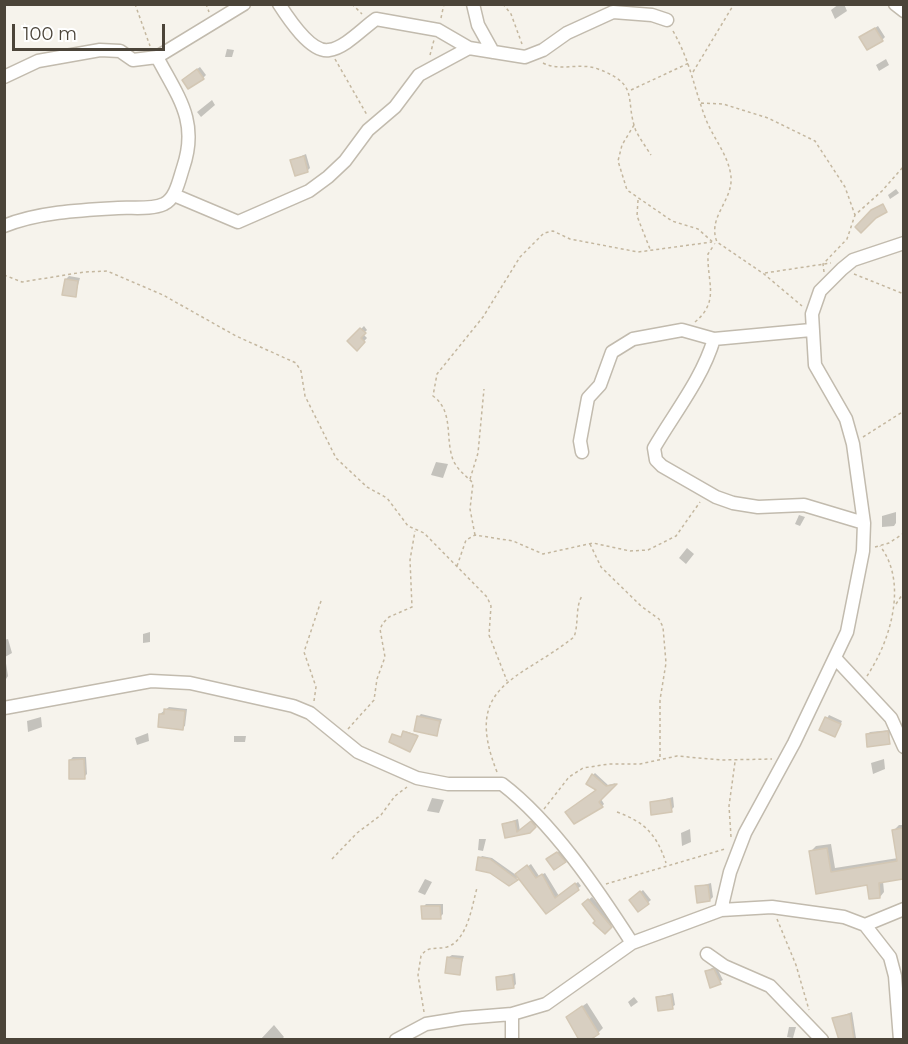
<!DOCTYPE html>
<style>
body{margin:0}
#map{position:relative;width:908px;height:1044px;overflow:hidden;background:#f6f3ec;font-family:Montserrat,sans-serif}
canvas{display:block}
.frame{position:absolute;inset:0;border:6px solid #4b4439;pointer-events:none}
.scale{position:absolute;left:12px;top:24px;width:153px;height:27px;box-sizing:border-box;border:3px solid #4b4439;border-top:0;padding-left:8px;font-size:18px;line-height:21px;white-space:nowrap;color:#4b4439;-webkit-text-stroke:4px #fff;paint-order:stroke}
</style>
<div id="map">
<canvas width="908" height="1044"></canvas>
<div class="frame"></div>
<div class="scale">100 m</div>
</div>
<script>
const c = document.querySelector('canvas').getContext('2d');
c.lineJoin = 'round';
function fill(path, color) { c.fillStyle = color; c.fill(path, 'evenodd'); }
function strokePath(path, color, width, dash) { c.strokeStyle = color; c.lineWidth = width; c.lineCap = dash ? 'butt' : 'round'; c.setLineDash(dash || []); c.stroke(path); }
fill(new Path2D(`
 M 839,4 L 844,4 L 847,11 L 835,19 L 831,10 Z
 M 878,26 L 885,37 L 882,40 L 861,37 Z
 M 227,49 L 234,50 L 232,57 L 225,57 Z
 M 886,59 L 889,65 L 879,71 L 876,65 Z
 M 200,67 L 206,75 L 203,78 L 186,77 Z
 M 212,100 L 215,105 L 201,117 L 197,112 Z
 M 306,154 L 310,168 L 307,171 L 292,160 Z
 M 896,189 L 899,193 L 890,199 L 888,195 Z
 M 69,276 L 80,278 L 75,296 L 66,279 Z
 M 364,326 L 367,330 L 363,334 L 367,338 L 357,349 L 349,341 Z
 M 436,462 L 448,464 L 443,478 L 431,475 Z
 M 896,512 L 896,523 L 894,526 L 882,527 L 882,516 Z
 M 799,515 L 805,517 L 800,526 L 795,524 Z
 M 687,548 L 694,554 L 686,564 L 679,558 Z
 M 150,632 L 150,642 L 143,643 L 143,634 Z
 M 8,639 L 12,653 L 5,657 L 8,676 L 4,682 L 4,640 Z
 M 169,707 L 187,709 L 185,726 L 182,728 L 160,714 Z
 M 421,714 L 442,719 L 437,734 L 418,717 Z
 M 829,715 L 842,721 L 837,732 L 821,729 Z
 M 41,717 L 42,727 L 28,732 L 27,721 Z
 M 890,730 L 889,742 L 868,734 L 870,732 Z
 M 405,731 L 418,735 L 411,749 L 393,735 L 402,737 Z
 M 148,733 L 149,741 L 137,745 L 135,738 Z
 M 234,736 L 246,736 L 245,742 L 234,742 Z
 M 73,757 L 86,757 L 87,774 L 84,777 L 70,760 Z
 M 884,759 L 885,769 L 873,774 L 871,763 Z
 M 595,773 L 608,785 L 616,783 L 601,799 L 604,804 L 602,806 L 574,822 L 598,790 L 593,775 Z
 M 673,797 L 674,807 L 671,810 L 651,803 Z
 M 432,798 L 444,800 L 439,813 L 427,811 Z
 M 518,819 L 520,831 L 534,819 L 538,823 L 529,831 L 506,836 L 503,824 Z
 M 899,825 L 904,825 L 904,878 L 883,881 L 884,892 L 880,897 L 868,883 L 818,892 L 811,851 L 816,846 L 831,844 L 835,868 L 898,858 L 894,830 Z
 M 690,829 L 691,842 L 682,846 L 681,833 Z
 M 479,839 L 486,839 L 483,851 L 478,850 Z
 M 561,850 L 568,858 L 565,861 L 551,857 Z
 M 482,856 L 492,858 L 516,875 L 531,864 L 539,876 L 545,873 L 559,896 L 578,882 L 581,886 L 546,912 L 519,876 L 509,884 L 490,871 L 480,858 Z
 M 425,879 L 432,882 L 425,895 L 418,892 Z
 M 711,883 L 713,897 L 710,900 L 697,887 Z
 M 643,890 L 651,900 L 639,910 L 634,897 Z
 M 592,897 L 613,923 L 605,932 L 586,902 Z
 M 426,904 L 443,904 L 443,914 L 440,917 L 423,907 Z
 M 452,955 L 464,956 L 459,973 L 449,957 Z
 M 716,966 L 723,980 L 711,986 L 706,971 Z
 M 515,973 L 516,984 L 513,987 L 497,978 Z
 M 673,993 L 675,1005 L 672,1007 L 657,997 Z
 M 634,997 L 638,1002 L 631,1007 L 628,1002 Z
 M 587,1003 L 603,1028 L 598,1033 L 567,1017 Z
 M 852,1012 L 856,1038 L 847,1040 L 834,1019 Z
 M 274,1025 L 284,1037 L 281,1040 L 260,1040 Z
 M 789,1027 L 796,1027 L 793,1038 L 787,1037 Z`), '#0003');
const building = new Path2D(`
 M 875,28 L 883,41 L 867,50 L 859,37 Z
 M 197,69 L 204,79 L 188,89 L 182,80 Z
 M 304,156 L 308,172 L 295,176 L 290,160 Z
 M 883,204 L 887,212 L 876,218 L 861,233 L 855,227 L 871,210 Z
 M 65,279 L 78,281 L 76,297 L 62,295 Z
 M 360,328 L 366,333 L 361,338 L 365,342 L 357,351 L 347,341 Z
 M 164,709 L 185,711 L 183,730 L 158,727 L 159,714 L 164,714 Z
 M 417,716 L 440,721 L 437,736 L 414,731 Z
 M 825,717 L 841,724 L 835,737 L 819,730 Z
 M 403,731 L 418,736 L 410,752 L 389,742 L 392,734 L 401,737 Z
 M 888,731 L 890,744 L 867,747 L 866,734 Z
 M 84,759 L 85,779 L 69,779 L 69,760 Z
 M 592,774 L 606,786 L 617,784 L 599,802 L 603,807 L 574,824 L 565,812 L 596,790 L 586,784 Z
 M 670,799 L 672,812 L 651,815 L 650,802 Z
 M 515,821 L 517,832 L 531,821 L 536,827 L 530,833 L 505,838 L 502,824 Z
 M 903,828 L 903,879 L 879,883 L 880,898 L 869,899 L 867,885 L 816,894 L 809,851 L 827,848 L 831,872 L 897,861 L 892,830 Z
 M 557,852 L 566,862 L 554,870 L 546,859 Z
 M 478,857 L 490,859 L 518,880 L 509,886 L 490,873 L 476,870 Z
 M 527,865 L 536,878 L 542,874 L 555,898 L 575,883 L 579,890 L 546,914 L 515,874 Z
 M 708,885 L 710,901 L 697,903 L 695,886 Z
 M 640,891 L 649,904 L 638,912 L 629,900 Z
 M 588,899 L 612,927 L 605,934 L 593,923 L 595,921 L 582,904 Z
 M 421,906 L 440,906 L 441,919 L 422,919 Z
 M 447,957 L 462,959 L 460,975 L 445,973 Z
 M 714,969 L 721,984 L 710,988 L 705,971 Z
 M 512,975 L 514,988 L 497,990 L 496,977 Z
 M 671,995 L 673,1009 L 658,1011 L 656,997 Z
 M 582,1006 L 599,1034 L 590,1040 L 579,1040 L 566,1017 Z
 M 850,1014 L 854,1040 L 839,1040 L 832,1018 Z`);
fill(building, '#d8cfc1');
strokePath(building, '#d3c7b4', 1.5);
const minor = new Path2D(`
 M 279,4 C 288,18 311,53 329,50 C 345,48 363,28 376,19 L 438,30 L 469,48 L 525,57 L 543,50 L 567,33 L 613,12 L 652,15 L 667,20
 M 473,4 L 478,25 L 493,52
 M 895,4 L 904,11
 M 4,77 L 38,61 L 100,50 L 120,51 L 133,60 L 157,57 L 244,4
 M 174,195 L 238,222 L 309,191 L 328,177 L 345,161 L 368,130 L 395,107 L 419,75 L 469,48
 M 4,226 C 38,212 82,210 118,208 C 132,207 151,210 164,204 C 176,198 179,180 183,168 C 199,121 178,97 157,57
 M 714,339 C 702,379 675,412 654,448 L 656,460 L 662,466 L 716,497 L 733,503 L 758,507 L 804,505 L 864,523
 M 582,452 L 580,441 L 588,398 L 600,385 L 612,352 L 633,339 L 682,330 L 714,339 L 811,330
 M 836,659 L 891,718 L 904,747
 M 4,708 L 151,681 L 190,683 L 293,706 L 310,713 L 358,752 L 417,778 L 448,784 L 502,784 C 552,822 598,890 632,943
 M 721,910 L 730,872 L 745,833 L 794,743 L 847,632 L 863,551 L 864,523 L 853,444 L 846,419 L 815,365 L 812,314 L 820,291 L 842,269 L 853,260 L 904,243
 M 865,925 L 904,909
 M 707,954 L 724,966 L 770,986 L 822,1040
 M 512,1014 L 512,1040
 M 396,1040 L 426,1024 L 463,1018 L 512,1014 L 546,1004 L 632,943 L 721,910 L 772,907 L 844,917 L 865,925 L 890,957 L 895,976 L 900,1040`);
strokePath(minor, '#c2bbae', 15);
strokePath(new Path2D(`
 M 135,4 L 150,46
 M 206,4 L 209,12
 M 352,4 L 362,14
 M 503,4 L 511,14 L 522,44
 M 441,18 L 444,4
 M 673,31 C 691,63 693,85 705,117 C 712,137 729,155 731,177 C 733,201 707,217 717,242 L 764,274 L 802,306
 M 430,55 L 434,40
 M 335,59 L 367,115
 M 543,63 C 561,72 579,62 598,69 C 641,85 624,99 636,131 C 640,139 646,147 651,155
 M 693,72 L 734,4
 M 631,90 L 689,63
 M 701,103 L 723,104 L 768,118 L 815,141 L 845,187 L 855,215
 M 634,125 L 622,145 L 618,161 L 627,190 L 672,221 L 698,229 L 715,244
 M 638,200 L 637,216 L 650,249
 M 824,272 L 823,264 L 847,239 L 855,215 L 882,191 L 904,166
 M 765,273 L 831,263
 M 854,274 L 904,294
 M 4,275 L 22,282 L 84,272 L 107,271 L 163,295 L 236,336 L 296,363 L 301,371 L 305,396 L 336,458 L 367,487 L 387,498 L 408,526 L 424,533 L 487,597 L 491,606 L 489,635 L 507,681
 M 695,322 C 720,301 707,283 708,254 L 714,245
 M 863,437 L 904,411
 M 470,479 L 478,453 L 484,389
 M 475,535 L 470,509 L 473,483 C 466,476 459,471 454,462 C 444,440 455,412 433,396 L 437,374 L 483,317 L 520,257 L 544,233 L 553,231 L 570,239 L 638,252 L 712,242
 M 590,544 L 601,567 L 641,606 L 659,619 L 663,627 L 666,663 L 660,700 L 660,758
 M 875,547 L 889,543 L 904,533
 M 457,566 L 466,540 L 475,535 L 513,541 L 543,554 L 593,543 L 630,551 L 648,550 L 676,536 L 700,502
 M 896,604 L 904,592
 M 867,676 C 891,640 908,582 880,546
 M 314,701 L 316,687 L 304,652 L 322,598
 M 348,729 L 374,700 L 377,679 L 385,657 L 380,629 L 383,623 L 389,617 L 412,607 L 410,560 L 415,531
 M 497,772 C 462,684 519,681 574,637 C 579,624 575,607 582,596
 M 544,809 L 569,777 L 583,768 L 609,764 L 640,764 L 677,756 L 721,760 L 772,759
 M 617,812 C 645,822 657,835 666,863
 M 731,837 L 729,806 L 735,762
 M 332,859 L 357,833 L 381,815 L 395,796 L 407,787
 M 606,884 L 725,849
 M 777,919 L 796,965 L 809,1010
 M 424,1012 L 418,975 L 421,956 C 428,945 436,950 447,947 C 468,940 472,905 477,888`), '#c4b79f', 1.5, [3, 3]);
strokePath(minor, '#fff', 12);
</script>
